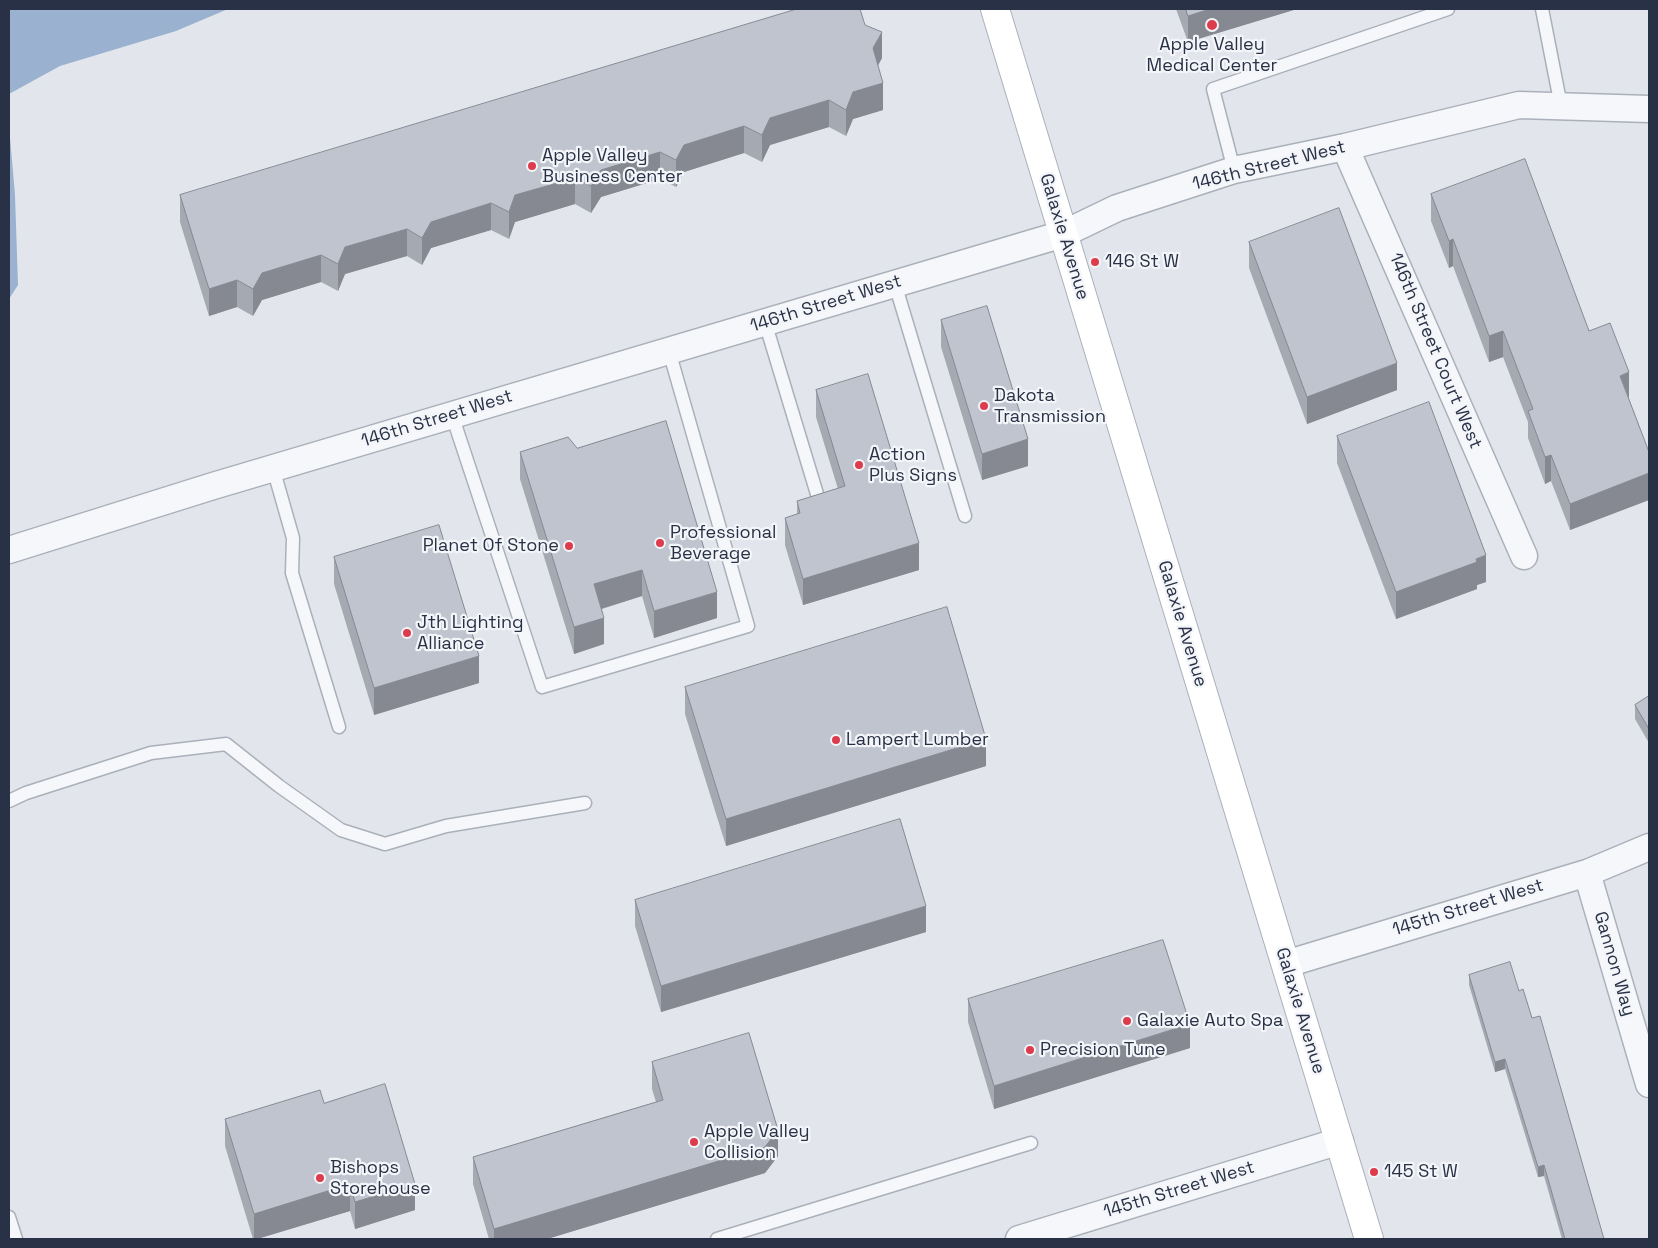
<!DOCTYPE html>
<style>
body{margin:0}
#map{position:relative;width:1658px;height:1248px;overflow:hidden;background:#e2e6ec;font-family:"Space Grotesk",sans-serif}
canvas{display:block}
.frame{position:absolute;inset:0;border:10px solid #283146;pointer-events:none}
</style>
<div id="map">
<canvas width="1658" height="1248"></canvas>
<div class="frame"></div>
</div>
<script>
const c = document.querySelector('canvas').getContext('2d');
c.lineJoin = 'round';
function fill(path, color) { c.fillStyle = color; c.fill(path, 'evenodd'); }
function strokePath(path, color, width, dash) { c.strokeStyle = color; c.lineWidth = width; c.lineCap = dash ? 'butt' : 'round'; c.setLineDash(dash || []); c.stroke(path); }
function label(font, color, halo, rows, align = 'center') {
  c.font = font + ' "Space Grotesk",sans-serif'; c.lineWidth = 4.5; c.setLineDash([]); c.textBaseline = 'middle'; c.strokeStyle = halo; c.fillStyle = color; for (const [text, x, y, turn = 0] of rows) {
    c.save(); c.translate(x, y); c.rotate((+turn || 0) * Math.PI / 180); c.textAlign = isNaN(turn) ? turn : align; if (halo) c.strokeText(text, 0, 0); c.fillText(text, 0, 0); c.restore();
  }
}
fill(new Path2D(`
 M 9,9 L 228,9 L 176,31 L 60,66 L 9,94 Z
 M 9,126 L 15,195 L 18,285 L 9,299 Z`), '#9ab1cf');
const lane = new Path2D(`
 M 1542,9 L 1561,106
 M 1234,170 L 1213,89 L 1448,9
 M 895,284 L 965,516
 M 765,322 L 817,494
 M 452,415 L 542,687 L 748,626 L 669,351
 M 273,468 L 293,538 L 292,573 L 339,727
 M 9,801 L 26,793 L 151,753 L 226,744 L 279,786 L 341,830 L 385,844 L 446,826 L 585,803
 M 9,1217 L 16,1239
 M 717,1239 L 1031,1143`);
const street = new Path2D(`
 M 1345,147 L 1524,556
 M 9,550 L 213,486 L 1063,234 L 1117,208 L 1234,170 L 1345,147 L 1519,105 L 1649,109
 M 1587,873 L 1649,1084
 M 1286,964 L 1587,873 L 1649,847
 M 1019,1239 L 1340,1141`);
const secondary = new Path2D(`
 M 995,9 L 1369,1239`);
strokePath(lane, '#aab0ba', 15);
strokePath(street, '#aab0ba', 29);
strokePath(secondary, '#aab0ba', 30);
strokePath(lane, '#f6f7fa', 12);
strokePath(street, '#f6f7fa', 26);
strokePath(secondary, '#fff', 28);
fill(new Path2D(`
 M 1176,9 L 1297,9 L 1188,42 Z
 M 865,25 L 882,58 L 878,65 L 883,110 L 853,119 L 846,136 L 829,127 L 770,145 L 762,162 L 744,153 L 684,172 L 676,187 L 660,179 L 601,197 L 591,213 L 575,204 L 515,222 L 509,239 L 491,230 L 431,248 L 422,265 L 407,256 L 345,274 L 338,291 L 321,282 L 262,300 L 253,316 L 237,307 L 209,316 L 180,222 L 180,195 Z
 M 1431,194 L 1589,331 L 1629,399 L 1649,452 L 1649,500 L 1570,530 L 1551,481 L 1545,484 L 1528,438 L 1528,422 L 1503,357 L 1489,362 L 1453,266 L 1449,268 L 1431,221 Z
 M 1249,242 L 1397,390 L 1307,424 L 1249,268 Z
 M 941,320 L 1028,466 L 982,480 L 941,347 Z
 M 816,390 L 919,570 L 803,605 L 785,545 L 785,518 L 797,514 L 797,501 L 838,489 L 816,417 Z
 M 1337,436 L 1486,582 L 1477,585 L 1477,589 L 1396,619 L 1337,463 Z
 M 520,452 L 717,618 L 654,638 L 642,596 L 602,609 L 604,644 L 574,654 L 520,479 Z
 M 334,557 L 479,683 L 374,715 L 334,584 Z
 M 685,687 L 986,766 L 726,846 L 685,714 Z
 M 1649,696 L 1649,743 L 1635,719 L 1635,705 Z
 M 635,900 L 926,932 L 661,1012 L 635,926 Z
 M 1469,975 L 1519,991 L 1532,1018 L 1604,1239 L 1562,1239 L 1544,1176 L 1538,1177 L 1505,1069 L 1495,1072 L 1469,985 Z
 M 968,999 L 1190,1048 L 994,1109 L 968,1022 Z
 M 652,1062 L 778,1156 L 765,1173 L 547,1239 L 489,1239 L 473,1184 L 473,1157 L 656,1102 L 652,1089 Z
 M 324,1103 L 415,1210 L 355,1229 L 350,1211 L 257,1239 L 253,1239 L 225,1146 L 225,1119 Z`), '#a4a9b2');
fill(new Path2D(`
 M 1210,9 L 1297,9 L 1188,42 L 1188,16 Z
 M 882,32 L 882,58 L 873,75 L 873,48 Z
 M 883,83 L 883,110 L 853,119 L 846,136 L 846,110 L 853,92 Z
 M 829,100 L 829,127 L 770,145 L 762,162 L 762,135 L 770,118 Z
 M 744,126 L 744,153 L 684,172 L 676,187 L 676,160 L 684,145 Z
 M 660,152 L 660,179 L 601,197 L 591,213 L 591,186 L 601,170 Z
 M 575,178 L 575,204 L 515,222 L 509,239 L 509,212 L 515,195 Z
 M 491,203 L 491,230 L 431,248 L 422,265 L 422,238 L 431,222 Z
 M 407,229 L 407,256 L 345,274 L 338,291 L 338,264 L 345,247 Z
 M 1453,239 L 1453,266 L 1449,268 L 1449,241 Z
 M 321,255 L 321,282 L 262,300 L 253,316 L 253,289 L 262,273 Z
 M 237,280 L 237,307 L 209,316 L 209,289 Z
 M 1503,331 L 1503,357 L 1489,362 L 1489,336 Z
 M 1397,363 L 1397,390 L 1307,424 L 1307,397 Z
 M 1629,372 L 1629,399 L 1620,376 Z
 M 1028,439 L 1028,466 L 982,480 L 982,454 Z
 M 1551,455 L 1551,481 L 1545,484 L 1545,457 Z
 M 1649,473 L 1649,500 L 1570,530 L 1570,504 Z
 M 919,543 L 919,570 L 803,605 L 803,579 Z
 M 1486,555 L 1486,582 L 1477,585 L 1477,589 L 1396,619 L 1396,592 Z
 M 642,570 L 642,596 L 594,611 L 594,584 Z
 M 717,592 L 717,618 L 654,638 L 654,611 Z
 M 604,618 L 604,644 L 574,654 L 574,627 Z
 M 479,656 L 479,683 L 374,715 L 374,688 Z
 M 986,739 L 986,766 L 726,846 L 726,819 Z
 M 926,906 L 926,932 L 661,1012 L 661,986 Z
 M 1190,1024 L 1190,1048 L 994,1109 L 994,1086 Z
 M 1505,1059 L 1505,1069 L 1495,1072 L 1495,1062 Z
 M 778,1130 L 778,1156 L 765,1173 L 547,1239 L 494,1239 L 494,1229 Z
 M 1544,1165 L 1544,1176 L 1538,1177 L 1538,1167 Z
 M 350,1184 L 350,1211 L 257,1239 L 254,1239 L 254,1214 Z
 M 415,1184 L 415,1210 L 355,1229 L 355,1202 Z`), '#868991');
const building = new Path2D(`
 M 797,9 L 860,9 L 865,25 L 882,32 L 873,48 L 883,83 L 853,92 L 846,110 L 829,100 L 770,118 L 762,135 L 744,126 L 684,145 L 676,160 L 660,152 L 601,170 L 591,186 L 575,178 L 515,195 L 509,212 L 491,203 L 431,222 L 422,238 L 407,229 L 345,247 L 338,264 L 321,255 L 262,273 L 253,289 L 237,280 L 209,289 L 180,195 Z
 M 1186,9 L 1210,9 L 1188,16 Z
 M 1525,159 L 1589,331 L 1610,323 L 1629,372 L 1620,376 L 1649,452 L 1649,473 L 1570,504 L 1551,455 L 1545,457 L 1528,411 L 1533,409 L 1503,331 L 1489,336 L 1453,239 L 1449,241 L 1431,194 Z
 M 1339,208 L 1397,363 L 1307,397 L 1249,242 Z
 M 987,306 L 1028,439 L 982,454 L 941,320 Z
 M 868,374 L 919,543 L 803,579 L 785,518 L 800,513 L 797,501 L 845,486 L 816,390 Z
 M 1429,402 L 1486,555 L 1476,559 L 1477,562 L 1396,592 L 1337,436 Z
 M 666,421 L 717,592 L 654,611 L 642,570 L 594,584 L 604,618 L 574,627 L 520,452 L 568,437 L 577,448 Z
 M 439,525 L 479,656 L 374,688 L 334,557 Z
 M 947,607 L 986,739 L 726,819 L 685,687 Z
 M 1649,696 L 1649,729 L 1635,705 Z
 M 900,819 L 926,906 L 661,986 L 635,900 Z
 M 1163,940 L 1190,1024 L 994,1086 L 968,999 Z
 M 1510,962 L 1519,991 L 1523,989 L 1532,1018 L 1540,1016 L 1604,1239 L 1565,1239 L 1544,1165 L 1538,1167 L 1505,1059 L 1495,1062 L 1469,975 Z
 M 749,1033 L 778,1130 L 765,1147 L 494,1229 L 473,1157 L 663,1100 L 652,1062 Z
 M 385,1084 L 415,1184 L 355,1202 L 350,1184 L 254,1214 L 225,1119 L 320,1090 L 324,1103 Z`);
fill(building, '#bfc4cf');
strokePath(building, '#868991', 1);
for (const [x, y, r, color] of [
 [1212,25,6,"#dc3c4c"],
 [532,166,5,"#dc3c4c"],
 [1095,262,5,"#dc3c4c"],
 [984,406,5,"#dc3c4c"],
 [859,465,5,"#dc3c4c"],
 [660,543,5,"#dc3c4c"],
 [569,546,5,"#dc3c4c"],
 [407,633,5,"#dc3c4c"],
 [836,740,5,"#dc3c4c"],
 [1127,1021,5,"#dc3c4c"],
 [1030,1050,5,"#dc3c4c"],
 [694,1142,5,"#dc3c4c"],
 [1374,1172,5,"#dc3c4c"],
 [320,1178,5,"#dc3c4c"]
]) { const dot = new Path2D(); dot.arc(x, y, r, 0, 2 * Math.PI); c.fillStyle = color; c.fill(dot); strokePath(dot, '#f3f5f9', 2); }
label('18px', '#283146', '#f3f5f9', [
 ["Apple Valley",1212,45,"center"],
 ["Medical Center",1212,66,"center"],
 ["Apple Valley",542,156],
 ["Business Center",542,177],
 ["146 St W",1105,262],
 ["Dakota",994,396],
 ["Transmission",994,417],
 ["Action",869,455],
 ["Plus Signs",869,476],
 ["Professional",670,533],
 ["Beverage",670,554],
 ["Planet Of Stone",559,546,"right"],
 ["Jth Lighting",417,623],
 ["Alliance",417,644],
 ["Lampert Lumber",846,740],
 ["Galaxie Auto Spa",1137,1021],
 ["Precision Tune",1040,1050],
 ["Apple Valley",704,1132],
 ["Collision",704,1153],
 ["Bishops",330,1168],
 ["Storehouse",330,1189],
 ["145 St W",1384,1172]
], 'left');
label('18px', '#283146', '#f3f5f9', [
 ["146th Street West",1269,166,-14],
 ["Galaxie Avenue",1064,237,73],
 ["146th Street West",826,304,-17],
 ["146th Street Court West",1435,351,67],
 ["146th Street West",437,419,-17],
 ["Galaxie Avenue",1182,624,73],
 ["145th Street West",1468,908,-17],
 ["Gannon Way",1614,964,74],
 ["Galaxie Avenue",1300,1011,73],
 ["145th Street West",1179,1190,-17]
]);
</script>
